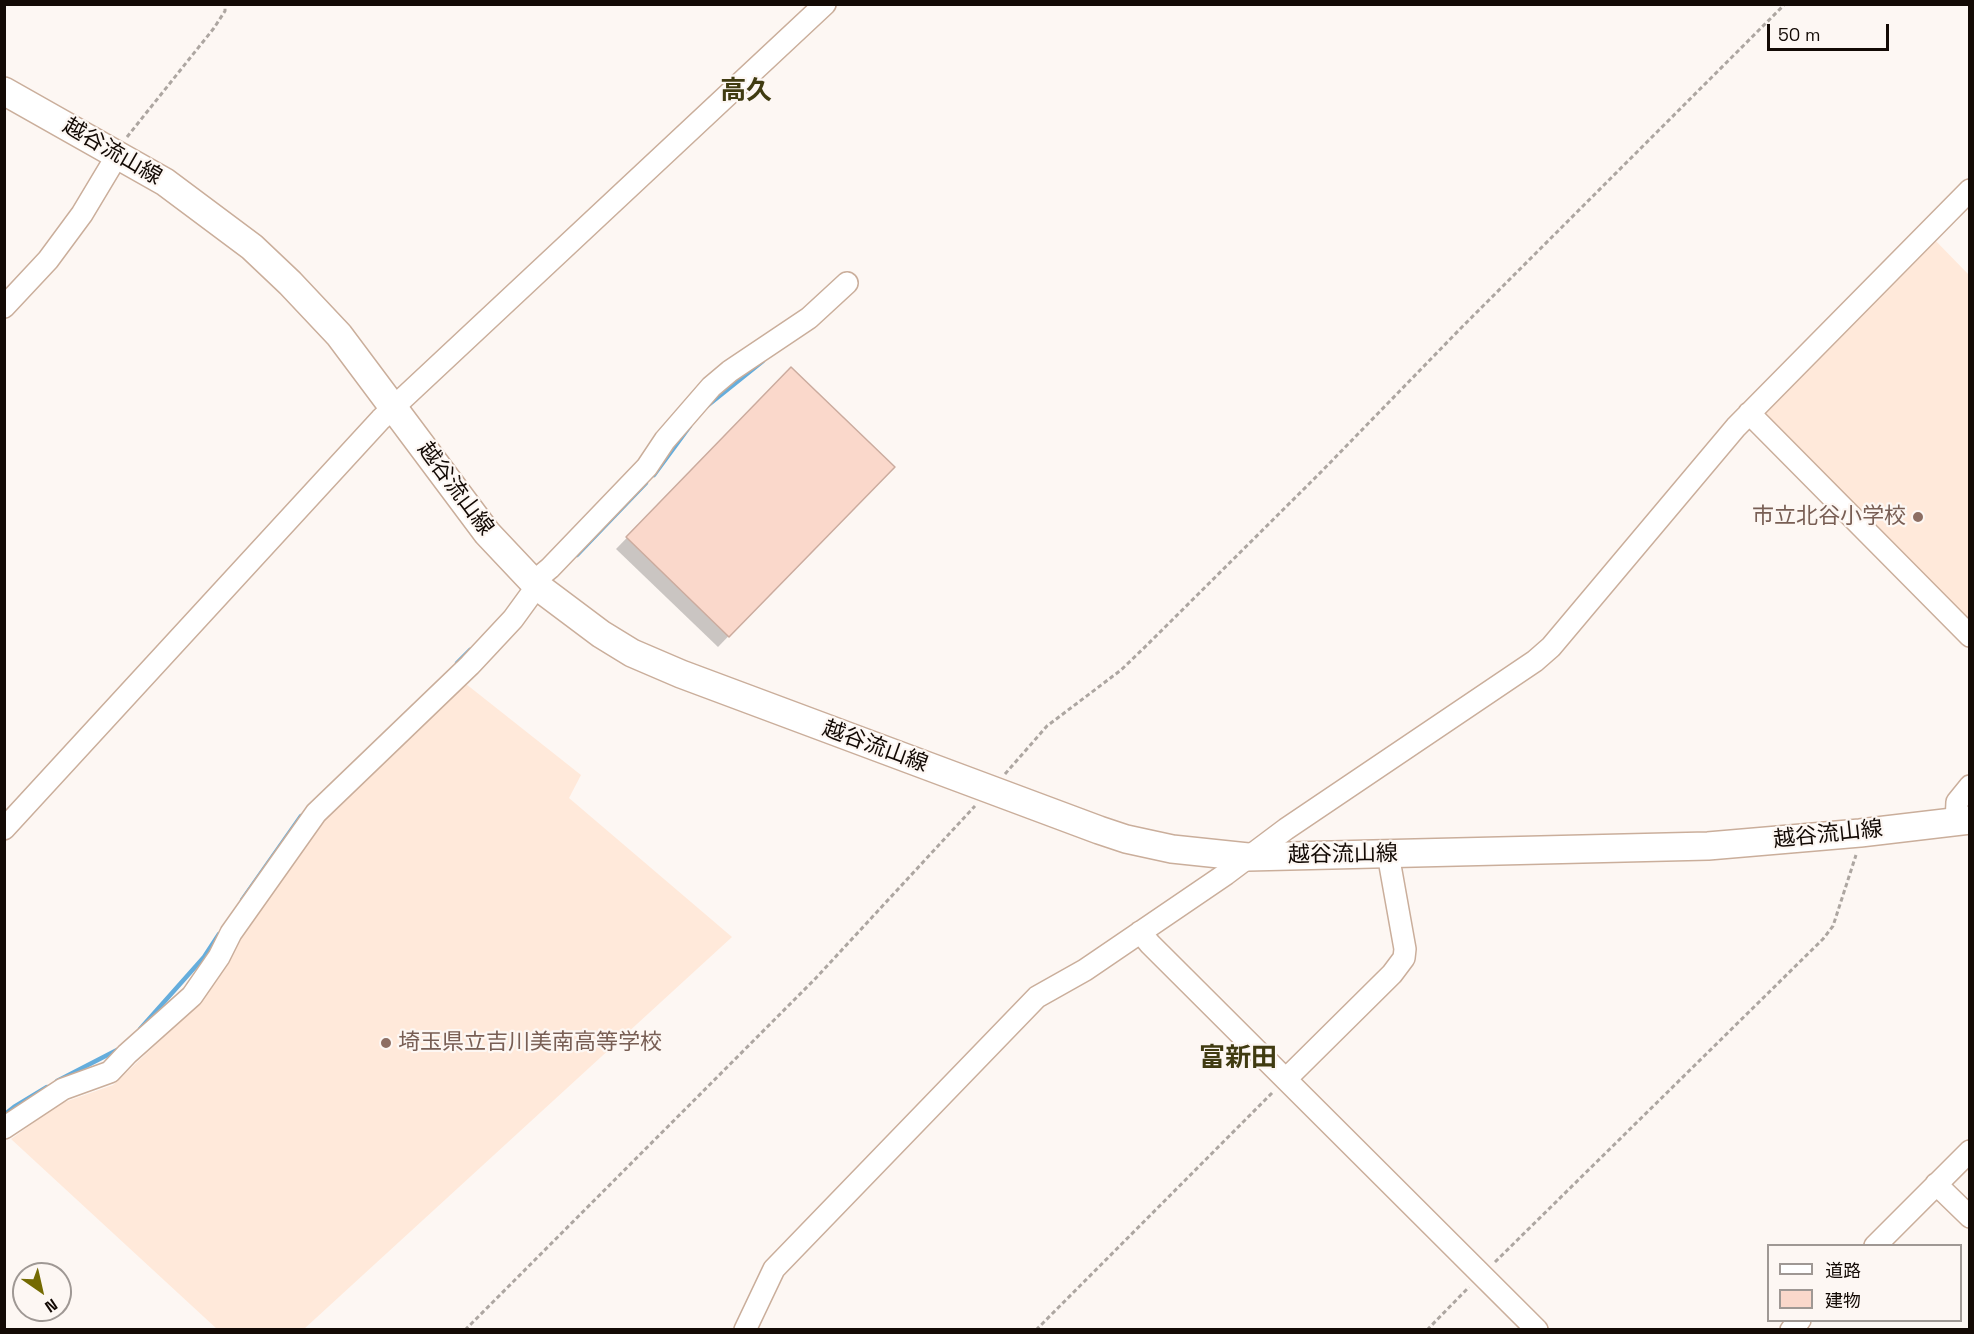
<!DOCTYPE html>
<meta charset="utf-8">
<style>
body{margin:0}
#map{position:relative;width:1974px;height:1334px;overflow:hidden;background:#fdf7f3;font-family:"Space Grotesk","Noto Sans JP",sans-serif}
canvas{display:block}
.frame{position:absolute;inset:0;border:6px solid #130a05;pointer-events:none}
.legend{position:absolute;left:1767px;top:1244px;width:195px;height:78px;box-sizing:border-box;background:#fdf7f3;border:2px solid #9f9894;margin:0;padding:8px 10px;list-style:none;font-size:18px;color:#130a05}
.legend li{display:flex;align-items:center;gap:12px;height:30px}
.legend b{width:30px;border:2px solid #9f9894}
.north{position:absolute;left:12px;top:1262px;width:60px;height:60px;box-sizing:border-box;background:#fdf7f3;border:2px solid #9f9894;border-radius:50%;rotate:146deg;font-size:16px;font-weight:700;line-height:24px;text-align:center;color:#130a05}
.north::after{content:'';display:block;margin:auto;width:21px;height:27px;background:#746a02;clip-path:polygon(50% 0,100% 100%,50% 72%,0 100%)}
.scale{position:absolute;left:1767px;top:24px;width:122px;height:27px;box-sizing:border-box;border:3px solid #130a05;border-top:0;padding-left:8px;font-size:18px;line-height:21px;white-space:nowrap;color:#130a05;-webkit-text-stroke:4px #fdf7f3;paint-order:stroke}
</style>
<div id="map">
<canvas width="1974" height="1334"></canvas>
<div class="frame"></div>
<ul class="legend">
<li><b style="height:8px;background:#fff"></b>道路</li>
<li><b style="height:16px;background:#fad8cb"></b>建物</li>
</ul>
<div class="north">N</div>
<div class="scale">50 m</div>
</div>
<script>
const c = document.querySelector('canvas').getContext('2d');
c.lineJoin = 'round';
function fill(path, color) { c.fillStyle = color; c.fill(path, 'evenodd'); }
function strokePath(path, color, width, dash) { c.strokeStyle = color; c.lineWidth = width; c.lineCap = dash ? 'butt' : 'round'; c.setLineDash(dash || []); c.stroke(path); }
function label(font, color, halo, rows, align = 'center') {
  c.font = font + ' "Space Grotesk","Noto Sans JP",sans-serif'; c.lineWidth = 4.5; c.setLineDash([]); c.textBaseline = 'middle'; c.strokeStyle = halo; c.fillStyle = color; for (const [text, x, y, turn = 0] of rows) {
    c.save(); c.translate(x, y); c.rotate((+turn || 0) * Math.PI / 180); c.textAlign = isNaN(turn) ? turn : align; if (halo) c.strokeText(text, 0, 0); c.fillText(text, 0, 0); c.restore();
  }
}
fill(new Path2D(`
 M 1931,236 L 1969,275 L 1969,623 L 1762,411 Z
 M 466,684 L 581,775 L 569,798 L 732,937 L 304,1329 L 217,1329 L 11,1139 L 59,1104 L 113,1085 L 202,1001 L 239,937 L 321,822 Z`), '#ffe9da');
fill(new Path2D(`
 M 791,369 L 892,467 L 718,647 L 616,549 Z`), '#0003');
strokePath(new Path2D(`
 M 707,406 L 763,361
 M 654,475 L 690,426
 M 577,555 L 646,483
 M 457,663 L 470,650
 M 242,900 L 301,816
 M 140,1029 L 204,957 L 219,934
 M 57,1081 L 119,1049
 M 4,1115 L 14,1107 L 47,1087`), '#65addc', 4.5);
const building = new Path2D(`
 M 791,367 L 895,467 L 729,637 L 626,537 Z`);
fill(building, '#fad8cb');
strokePath(building, '#cbab9e', 1.5);
const minor = new Path2D(`
 M 4,307 L 48,260 L 82,214 L 118,154
 M 1749,413 L 1970,636
 M 533,582 L 550,568 L 647,467 L 665,440 L 711,387 L 730,371 L 809,318 L 847,283
 M 1956,822 L 1957,802 L 1970,786
 M 4,829 L 381,419 L 825,4
 M 1140,932 L 1150,944 L 1537,1330
 M 1286,1079 L 1392,974 L 1404,958 L 1405,949 L 1388,854
 M 4,1128 L 63,1089 L 110,1072 L 127,1054 L 192,996 L 219,957 L 231,933 L 316,813 L 470,665 L 513,619 L 537,586
 M 1936,1184 L 1970,1217
 M 1875,1246 L 1970,1151
 M 745,1330 L 774,1269 L 1037,997 L 1085,970 L 1226,874 L 1286,829 L 1535,661 L 1551,647 L 1736,427 L 1970,190
 M 1791,1330 L 1800,1320`);
const major = new Path2D(`
 M 4,91 L 165,182 L 252,247 L 290,283 L 339,335 L 487,533 L 537,586 L 601,634 L 632,653 L 681,674 L 1099,830 L 1126,839 L 1172,849 L 1248,857 L 1708,846 L 1860,833 L 1970,820`);
strokePath(minor, '#caae9b', 24);
strokePath(major, '#caae9b', 30);
strokePath(new Path2D(`
 M 127,137 L 214,28 L 225,11 L 225,4
 M 1005,774 L 1047,726 L 1121,670 L 1147,645 L 1322,471 L 1460,329 L 1785,4
 M 1495,1262 L 1823,939 L 1833,926 L 1856,855
 M 465,1330 L 814,980 L 975,806
 M 1036,1330 L 1274,1091
 M 1427,1330 L 1469,1287`), '#ada6a1', 3, [4.5, 3]);
strokePath(minor, '#fff', 21);
strokePath(major, '#fff', 27);
for (const [x, y, r, color] of [
 [1918,517,6,"#8d6e63"],
 [386,1043,6,"#8d6e63"]
]) { const dot = new Path2D(); dot.arc(x, y, r, 0, 2 * Math.PI); c.fillStyle = color; c.fill(dot); strokePath(dot, '#fdf7f3', 2); }
label('22px', '#130a05', '#fdf7f3', [
 ["越谷流山線",112,152,30],
 ["越谷流山線",455,489,53],
 ["越谷流山線",875,747,20],
 ["越谷流山線",1828,835,-6],
 ["越谷流山線",1343,855,-1]
]);
label('22px', '#785e54', '#fdf7f3', [
 ["市立北谷小学校",1906,517],
 ["埼玉県立吉川美南高等学校",398,1043,"left"]
], 'right');
label('bold 26px', '#403b11', '#fdf7f3', [
 ["高久",746,92],
 ["富新田",1238,1059]
]);
</script>
